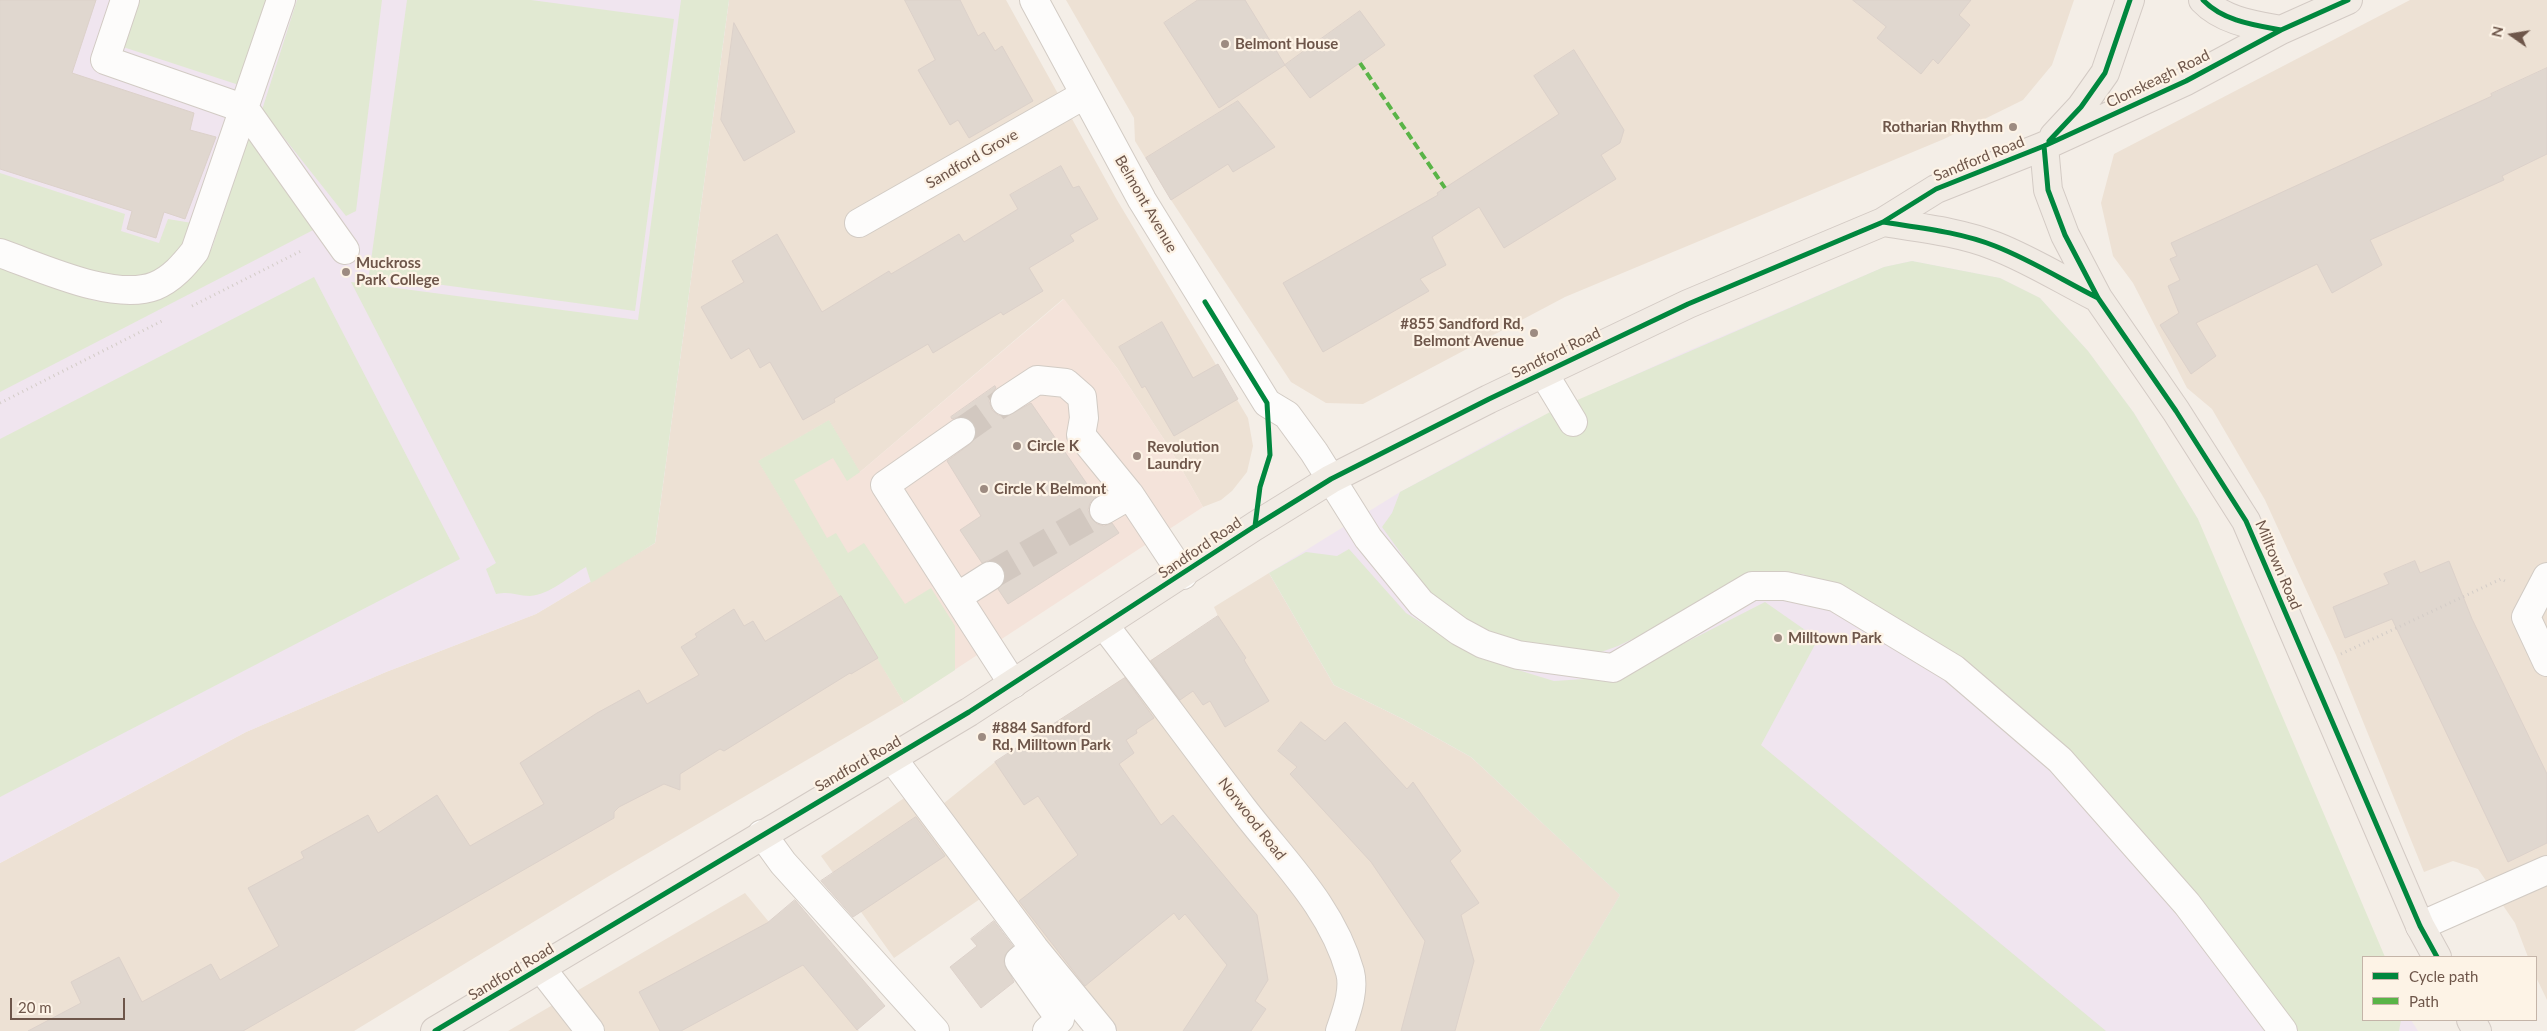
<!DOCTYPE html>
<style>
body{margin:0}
#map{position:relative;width:2547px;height:1031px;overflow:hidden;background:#f4eee7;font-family:Lato,sans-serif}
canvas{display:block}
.legend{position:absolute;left:2362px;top:956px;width:175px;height:65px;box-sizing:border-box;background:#fdf3e6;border:1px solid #c4b4a8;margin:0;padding:6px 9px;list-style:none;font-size:15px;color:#6e564a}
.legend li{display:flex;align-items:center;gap:10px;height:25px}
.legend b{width:25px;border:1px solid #c4b4a8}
.north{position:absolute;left:2487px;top:10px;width:50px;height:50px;-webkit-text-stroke:4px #fdf3e6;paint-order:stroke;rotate:283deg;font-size:14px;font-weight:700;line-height:20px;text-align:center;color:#6e564a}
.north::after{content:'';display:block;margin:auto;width:18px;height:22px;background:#6e564a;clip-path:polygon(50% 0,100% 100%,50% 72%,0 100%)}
.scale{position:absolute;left:10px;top:998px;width:115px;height:22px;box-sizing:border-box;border:2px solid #6e564a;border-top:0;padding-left:6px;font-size:15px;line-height:18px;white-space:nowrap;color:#6e564a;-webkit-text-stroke:4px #fdf3e6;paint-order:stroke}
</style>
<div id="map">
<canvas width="2547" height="1031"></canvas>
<ul class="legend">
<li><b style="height:6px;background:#00873e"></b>Cycle path</li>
<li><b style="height:6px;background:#59b447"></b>Path</li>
</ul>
<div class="north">N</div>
<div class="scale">20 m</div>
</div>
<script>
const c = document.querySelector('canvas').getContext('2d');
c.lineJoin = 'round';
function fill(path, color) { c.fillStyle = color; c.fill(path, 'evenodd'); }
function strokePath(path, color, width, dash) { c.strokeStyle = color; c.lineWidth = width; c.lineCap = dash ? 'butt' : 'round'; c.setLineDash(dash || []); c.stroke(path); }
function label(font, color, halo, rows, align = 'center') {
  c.font = font + ' Lato,sans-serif'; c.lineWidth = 4.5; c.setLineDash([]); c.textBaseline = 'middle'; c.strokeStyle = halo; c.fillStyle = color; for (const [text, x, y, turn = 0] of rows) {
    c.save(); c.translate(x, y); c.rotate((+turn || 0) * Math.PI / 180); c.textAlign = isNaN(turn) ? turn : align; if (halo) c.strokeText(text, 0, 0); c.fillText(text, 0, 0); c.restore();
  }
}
fill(new Path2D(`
 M 729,0 L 1006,0 L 1117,200 L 1248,418 L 1253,446 L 1247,472 L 1232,491 L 1221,500 L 1203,507 L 1169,447 L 1117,368 L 1063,299 L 860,472 L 841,596 L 904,703 L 609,876 L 354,1031 L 0,1031 L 0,863 L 246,732 L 386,672 L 536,614 L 655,543 Z
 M 1066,0 L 2074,0 L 2052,65 L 2023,100 L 1944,139 L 1565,297 L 1363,404 L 1326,403 L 1291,382 L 1171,200 L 1135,141 L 1134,118 Z
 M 2410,0 L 2547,0 L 2547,1000 L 2536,977 L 2536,957 L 2528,957 L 2515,923 L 2478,869 L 2453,861 L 2424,872 L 2336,655 L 2265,500 L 2212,409 L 2187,388 L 2133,283 L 2113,256 L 2101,203 L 2114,154 Z
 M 1269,573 L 1334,685 L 1403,719 L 1471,757 L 1621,895 L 1539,1031 L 1084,1031 L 938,808 L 995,762 L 1218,616 L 1214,607 Z
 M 907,796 L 980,899 L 894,958 L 821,856 Z
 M 745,893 L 859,1031 L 508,1031 Z`), '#ede1d4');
fill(new Path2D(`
 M 1064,299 L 1117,368 L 1169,447 L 1203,507 L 904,703 L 758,461 L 829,420 L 860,472 Z`), '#f4e3da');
fill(new Path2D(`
 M 0,0 L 729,0 L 655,543 L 536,614 L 386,672 L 246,732 L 0,863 Z
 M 1912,261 L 2000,278 L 2040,298 L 2088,351 L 2134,413 L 2198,519 L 2363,957 L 2363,1020 L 2411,1020 L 2418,1031 L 1539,1031 L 1620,895 L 1471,757 L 1403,719 L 1334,685 L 1269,573 L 1400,492 L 1517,428 L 1683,353 L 1884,267 Z`), '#f0e5ef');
fill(new Path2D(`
 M 139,0 L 267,0 L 239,85 L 123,47 Z
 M 297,0 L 382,0 L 356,211 L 346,216 L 262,110 Z
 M 407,0 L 531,0 L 674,19 L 635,311 L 369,275 Z
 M 681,0 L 729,0 L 655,543 L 591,583 L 586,567 C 570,576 549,595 530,596 C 516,596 513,591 496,594 L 486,569 L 496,563 L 351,282 L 638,320 Z
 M 250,133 L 321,226 L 0,392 L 0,268 L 95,301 L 124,303 L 152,301 L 169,293 L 194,275 L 212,248 Z
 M 0,173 L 125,214 L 121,231 L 159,243 L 168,219 L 192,223 L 187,240 L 175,258 L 151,275 L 113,279 L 0,241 Z
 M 1912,261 L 2000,278 L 2040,298 L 2088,351 L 2134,413 L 2198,519 L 2385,957 L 2363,957 L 2363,1020 L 2401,1020 L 2399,1031 L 2293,1031 L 2190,893 L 1892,616 L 1803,574 L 1748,575 L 1670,621 L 1618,646 L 1590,656 L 1508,640 L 1469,624 L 1428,591 L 1382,527 L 1392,513 L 1400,492 L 1552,411 L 1884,267 Z
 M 314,277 L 460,559 L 0,797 L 0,439 Z
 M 829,420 L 860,472 L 847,481 L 833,458 L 794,480 L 827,538 L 836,533 L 848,553 L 864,543 L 905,604 L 931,588 L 955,626 L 955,670 L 904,703 L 758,461 Z
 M 1349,549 L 1406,613 L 1479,658 L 1554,681 L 1584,679 L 1630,671 L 1765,602 L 1818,639 L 1761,745 L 2106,1031 L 1539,1031 L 1620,895 L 1471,757 L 1403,719 L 1334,685 L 1269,573 L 1306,552 L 1337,556 Z`), '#e1e9d2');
const building = new Path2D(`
 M 0,0 L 96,0 L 72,73 L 194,113 L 190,130 L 216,137 L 185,219 L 164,212 L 156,238 L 127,229 L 132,211 L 0,169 Z
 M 905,0 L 960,0 L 978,36 L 984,32 L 995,51 L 1002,46 L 1033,101 L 969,138 L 958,120 L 950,125 L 918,70 L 935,60 Z
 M 1198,0 L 1245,0 L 1285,65 L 1219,108 L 1164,23 Z
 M 1853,0 L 1971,0 L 1959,15 L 1970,25 L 1938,64 L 1933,59 L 1921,74 L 1877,38 L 1886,27 Z
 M 1360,11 L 1385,45 L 1310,98 L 1285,65 Z
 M 734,23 L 795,132 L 744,161 L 721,120 Z
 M 1574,50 L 1624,130 L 1620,143 L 1601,155 L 1616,179 L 1504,248 L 1479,207 L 1432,237 L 1446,265 L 1420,279 L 1429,291 L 1323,352 L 1283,283 L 1438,195 L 1437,193 L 1559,114 L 1534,76 Z
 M 2547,68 L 2547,154 L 2502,176 L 2504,180 L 2370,240 L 2382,265 L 2332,293 L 2317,264 L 2196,323 L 2216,356 L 2191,374 L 2160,325 L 2179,313 L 2168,286 L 2180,280 L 2170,259 L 2177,256 L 2171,243 L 2492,96 L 2491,94 Z
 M 1238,101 L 1275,147 L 1233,172 L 1228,164 L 1171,200 L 1146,158 Z
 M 1061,166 L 1073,188 L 1079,186 L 1098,219 L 1070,235 L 1074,241 L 1029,268 L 1043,291 L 1003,315 L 1001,312 L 933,353 L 928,344 L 834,399 L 835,402 L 803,420 L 770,362 L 760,368 L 749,348 L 731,359 L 701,307 L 744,282 L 732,261 L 777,234 L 822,312 L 889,271 L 891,274 L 959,234 L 964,242 L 1018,209 L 1010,195 Z
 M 1162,322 L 1193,378 L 1218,364 L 1238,399 L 1174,436 L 1145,386 L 1142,388 L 1119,347 Z
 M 995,386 L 996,388 L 991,394 L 989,401 L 992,410 L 998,415 L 1006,417 L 1031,403 L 1096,497 L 1090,503 L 1088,510 L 1091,518 L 1097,524 L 1104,526 L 1112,523 L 1119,533 L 1008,604 L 998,589 L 1004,583 L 1006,575 L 1003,568 L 997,562 L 989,560 L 982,563 L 960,530 L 981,516 L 947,461 L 970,444 L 975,438 L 977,431 L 974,424 L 968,418 L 960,416 L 952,419 L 951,417 Z
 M 2415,561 L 2420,573 L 2449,561 L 2472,619 L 2547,774 L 2547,843 L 2508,862 L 2392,619 L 2345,638 L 2333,607 L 2389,584 L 2384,574 Z
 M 841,596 L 878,658 L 851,674 L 850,673 L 724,751 L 720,749 L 680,774 L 680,790 L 664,784 L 619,807 L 614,812 L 614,818 L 243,1031 L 28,1031 L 81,1003 L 71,982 L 119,957 L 142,1002 L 211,964 L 220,980 L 279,946 L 248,888 L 304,858 L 301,852 L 368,815 L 378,833 L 437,795 L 470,846 L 544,804 L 520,763 L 597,713 L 639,690 L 647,704 L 699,675 L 681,647 L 697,637 L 695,634 L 734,609 L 744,626 L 753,621 L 765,641 Z
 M 1218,616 L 1246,658 L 1244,660 L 1269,701 L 1225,727 L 1210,701 L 1203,705 L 1193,691 L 1180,700 L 1151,661 Z
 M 1125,678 L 1154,718 L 1136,730 L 1137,733 L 1126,740 L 1134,753 L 1119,764 L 1161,825 L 1173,815 L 1257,915 L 1268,980 L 1255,1001 L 1266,1009 L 1251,1031 L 1183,1031 L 1227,965 L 1185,914 L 1179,920 L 1174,913 L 1085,986 L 1019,901 L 1078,855 L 1038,796 L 1024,805 L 995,762 Z
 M 1301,722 L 1325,741 L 1345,722 L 1407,789 L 1413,782 L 1461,851 L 1450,861 L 1479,903 L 1461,915 L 1474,961 L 1455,1031 L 1401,1031 L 1425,941 L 1371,862 L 1290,774 L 1297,767 L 1278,751 Z
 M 916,817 L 945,856 L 853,917 L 821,881 Z
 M 795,900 L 885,1006 L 857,1030 L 803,965 L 681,1031 L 660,1031 L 639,992 L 767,923 Z
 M 994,921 L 1013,946 L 1005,955 L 1004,962 L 1014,982 L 981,1008 L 950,967 L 977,946 L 971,939 Z`);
fill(building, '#e0d7cf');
strokePath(building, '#dcd1ca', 1);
strokePath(new Path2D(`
 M 961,432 L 1005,401
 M 990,576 L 1104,510`), '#d2c8c0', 28, [28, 14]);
const minor = new Path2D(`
 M 125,0 L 105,60 L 245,109 L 345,250
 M 1034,0 L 1142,200 L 1267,403 L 1287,415 L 1314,452 L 1368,538 L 1421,603 L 1459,631 L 1483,644 L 1518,655 L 1613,668 L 1752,586 L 1785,586 L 1835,597 L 1954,669 L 2060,760 L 2187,904 L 2283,1031
 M 859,223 L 1084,95
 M 0,253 C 40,267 114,302 155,286 C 172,279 184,265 195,251 L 281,0
 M 1544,374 L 1573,422
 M 1005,401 L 1037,380 L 1066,383 L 1082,397 L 1084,418 L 1081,435 L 1130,495
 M 1104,510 L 1130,495 L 1183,575
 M 990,576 L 957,597 L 1013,684
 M 2547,577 L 2526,617 L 2547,662
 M 957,597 L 885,485 L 961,432
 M 1104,625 C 1151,686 1196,748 1243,809 C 1283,861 1332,907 1350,972 C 1355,991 1346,1013 1340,1031
 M 892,758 L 1034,948 L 1102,1031
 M 762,834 L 783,863 L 935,1031
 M 2420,926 L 2547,870
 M 1034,948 L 1019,961 L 1060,1019 L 1047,1031
 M 541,968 L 590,1031`);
const major = new Path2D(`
 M 2203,0 C 2223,21 2254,25 2281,30
 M 2054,136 L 2081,107 L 2105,73 L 2130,0
 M 2044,146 L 2048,190 L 2065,235 L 2098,298 L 2176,411 L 2246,521 L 2420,926 L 2437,957
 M 1883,222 C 1921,228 1960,232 1995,246 C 2031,260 2064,281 2098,298
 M 2471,1020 L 2477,1031
 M 435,1031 L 969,712 L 1255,526 L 1331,479 L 1489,399 L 1688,304 L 1883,222 L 1936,189 L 2044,146 L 2186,81 L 2281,30 L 2348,0`);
strokePath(minor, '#d2cbc4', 30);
strokePath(major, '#d3cac4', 30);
strokePath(new Path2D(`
 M 192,306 L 303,250
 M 0,403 L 162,321
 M 2341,654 L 2501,579 L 2507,582`), '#d3ccc7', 3, [1, 4]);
strokePath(minor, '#fdfcfb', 28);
strokePath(major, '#f1ebe4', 28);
strokePath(new Path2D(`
 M 1360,63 L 1445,188`), '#59b447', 4, [8, 4]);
strokePath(new Path2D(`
 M 2203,0 C 2223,21 2254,25 2281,30
 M 2049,141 L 2081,107 L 2105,73 L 2130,0
 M 2044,146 L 2048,190 L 2065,235 L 2098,298 L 2176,411 L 2246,521 L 2420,926 L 2437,957
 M 1883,222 C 1921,228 1960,232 1995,246 C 2031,260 2064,281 2098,298
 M 1205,302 L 1267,403 L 1270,455 L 1260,487 L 1255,526
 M 435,1031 L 969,712 L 1255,526 L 1331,479 L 1489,399 L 1688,304 L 1883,222 L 1936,189 L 2044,146 L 2186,81 L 2281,30 L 2348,0`), '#00873e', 5);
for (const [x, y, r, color] of [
 [1225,44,5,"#9d8b81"],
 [2013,127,5,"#9d8b81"],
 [346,272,5,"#9d8b81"],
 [1534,333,5,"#9d8b81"],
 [1017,446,5,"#9d8b81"],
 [1137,456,5,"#9d8b81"],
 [984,489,5,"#9d8b81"],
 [1778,638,5,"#9d8b81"],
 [982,737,5,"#9d8b81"]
]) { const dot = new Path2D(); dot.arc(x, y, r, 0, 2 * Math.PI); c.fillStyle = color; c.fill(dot); strokePath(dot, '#fdf3e6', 2); }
label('bold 15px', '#6e564a', '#fdf3e6', [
 ["Belmont House",1235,44],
 ["Rotharian Rhythm",2003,127,"right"],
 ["Muckross",356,263],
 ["Park College",356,280],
 ["#855 Sandford Rd,",1524,324,"right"],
 ["Belmont Avenue",1524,341,"right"],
 ["Circle K",1027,446],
 ["Revolution",1147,447],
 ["Laundry",1147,464],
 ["Circle K Belmont",994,489],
 ["Milltown Park",1788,638],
 ["#884 Sandford",992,728],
 ["Rd, Milltown Park",992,745]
], 'left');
label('15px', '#6e564a', '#fdf3e6', [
 ["Clonskeagh Road",2158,79,-26],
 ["Sandford Grove",972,159,-30],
 ["Sandford Road",1979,159,-22],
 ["Belmont Avenue",1146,204,60],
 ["Sandford Road",1556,353,-26],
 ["Sandford Road",1200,548,-34],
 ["Milltown Road",2278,565,67],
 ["Sandford Road",858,764,-30],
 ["Norwood Road",1252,819,52],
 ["Sandford Road",511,972,-31]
]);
</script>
